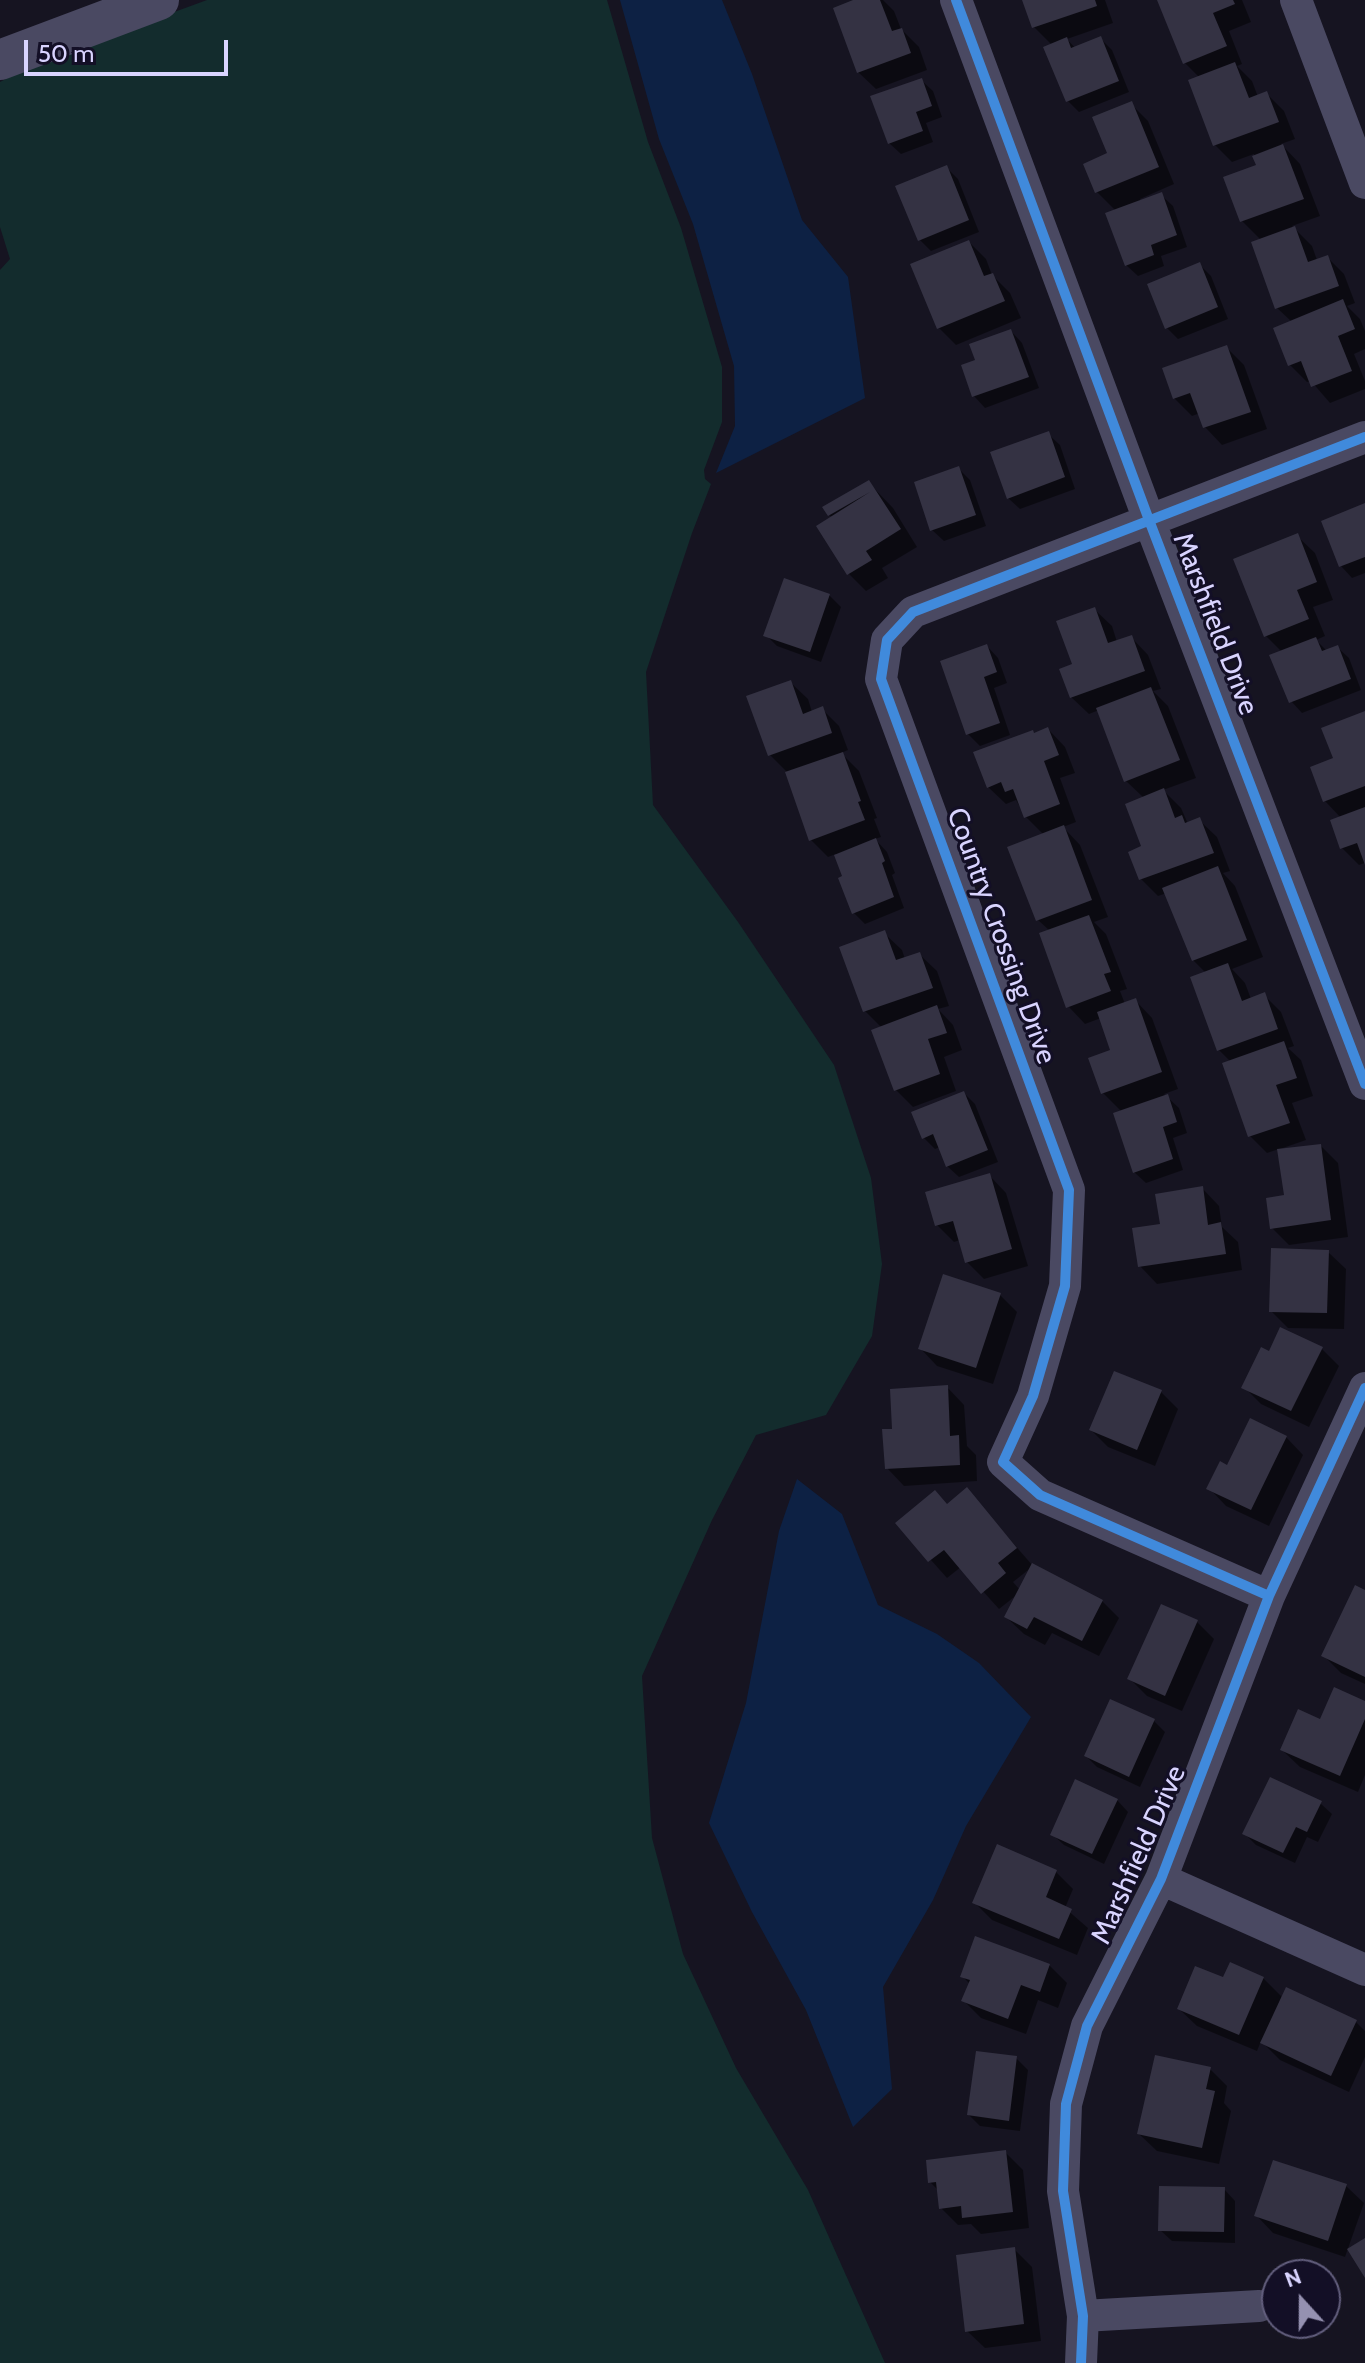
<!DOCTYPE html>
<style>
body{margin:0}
#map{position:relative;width:1365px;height:2363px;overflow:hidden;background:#161421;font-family:Cabin,sans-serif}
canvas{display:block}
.north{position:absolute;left:1261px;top:2259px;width:80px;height:80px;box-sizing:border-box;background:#130f26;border:2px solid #625e7d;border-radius:50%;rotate:339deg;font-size:22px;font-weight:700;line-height:32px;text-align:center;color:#d9d4ff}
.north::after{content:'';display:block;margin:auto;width:28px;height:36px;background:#9591b1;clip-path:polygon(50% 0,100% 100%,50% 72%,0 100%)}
.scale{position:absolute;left:24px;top:40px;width:204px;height:36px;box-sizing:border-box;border:4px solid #d9d4ff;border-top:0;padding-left:10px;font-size:24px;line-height:28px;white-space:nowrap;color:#d9d4ff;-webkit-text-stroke:6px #130f26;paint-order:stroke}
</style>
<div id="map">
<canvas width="1365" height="2363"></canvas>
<div class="north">N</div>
<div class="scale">50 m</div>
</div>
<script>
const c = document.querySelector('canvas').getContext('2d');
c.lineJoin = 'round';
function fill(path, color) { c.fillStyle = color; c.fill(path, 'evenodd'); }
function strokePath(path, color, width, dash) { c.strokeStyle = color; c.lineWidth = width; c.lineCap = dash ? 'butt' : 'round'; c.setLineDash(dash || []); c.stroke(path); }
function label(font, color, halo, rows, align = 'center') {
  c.font = font + ' Cabin,sans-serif'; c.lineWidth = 6; c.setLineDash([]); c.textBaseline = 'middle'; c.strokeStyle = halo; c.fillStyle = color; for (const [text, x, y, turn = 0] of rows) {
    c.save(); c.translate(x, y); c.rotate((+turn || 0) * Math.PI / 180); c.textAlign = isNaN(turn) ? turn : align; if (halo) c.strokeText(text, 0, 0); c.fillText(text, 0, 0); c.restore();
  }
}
fill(new Path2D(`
 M 207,0 L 607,0 L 648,142 L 681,228 L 722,367 L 722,422 L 704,470 L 705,479 L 711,484 L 692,533 L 646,672 L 653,805 L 738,922 L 834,1065 L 871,1178 L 882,1264 L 872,1336 L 826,1415 L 756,1435 L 712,1520 L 642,1676 L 652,1838 L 683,1954 L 736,2068 L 808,2190 L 885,2363 L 0,2363 L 0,270 L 10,259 L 0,227 L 0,82 L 41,61 Z`), '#132c2d');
fill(new Path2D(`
 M 620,0 L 722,0 L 752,74 L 802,220 L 848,277 L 865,398 L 716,473 L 735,426 L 734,366 L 693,224 L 659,139 Z
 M 797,1479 L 842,1514 L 878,1605 L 937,1634 L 979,1663 L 1031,1717 L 966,1826 L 933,1900 L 883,1987 L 892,2089 L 853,2127 L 806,2010 L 752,1912 L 709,1823 L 746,1703 L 779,1531 Z`), '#0d2144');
fill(new Path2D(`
 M 859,0 L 883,0 L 894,11 L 901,29 L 919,47 L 927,70 L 876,89 L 858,72 Z
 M 1024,0 L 1105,0 L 1113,23 L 1067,39 L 1076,49 L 1101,39 L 1112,50 L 1129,92 L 1079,112 L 1068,101 L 1052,45 L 1034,27 Z
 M 1159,0 L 1242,0 L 1251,22 L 1229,31 L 1242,64 L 1237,66 L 1252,81 L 1258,97 L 1267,94 L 1284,111 L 1295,139 L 1281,144 L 1300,164 L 1320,216 L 1292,226 L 1312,246 L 1317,260 L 1327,257 L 1344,274 L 1355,303 L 1347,306 L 1360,319 L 1365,331 L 1365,349 L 1354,354 L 1365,381 L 1365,389 L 1330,403 L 1311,381 L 1307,382 L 1290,365 L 1292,322 L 1277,308 L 1261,240 L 1242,221 L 1258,166 L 1254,154 L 1232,162 L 1215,145 L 1199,77 L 1185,63 Z
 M 921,80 L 933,91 L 942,117 L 926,123 L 933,142 L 901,154 L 889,143 Z
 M 1131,104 L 1148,121 L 1174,184 L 1140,199 L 1141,202 L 1161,195 L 1173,206 L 1187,247 L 1161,256 L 1164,266 L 1138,276 L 1126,265 L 1116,211 L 1097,192 L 1109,155 Z
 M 946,167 L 958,179 L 979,232 L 931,251 L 920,240 Z
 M 969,242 L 986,259 L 992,275 L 1010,293 L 1021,318 L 956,345 L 939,328 Z
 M 1199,264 L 1211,276 L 1228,319 L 1178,339 L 1167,328 Z
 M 1011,331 L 1022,343 L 1039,388 L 985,408 L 974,396 Z
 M 1226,347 L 1244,365 L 1267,429 L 1222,445 L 1205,427 L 1200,413 L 1192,416 L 1174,398 Z
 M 1048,434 L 1060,445 L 1075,489 L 1020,509 L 1008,498 Z
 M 959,469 L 970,480 L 986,526 L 944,541 L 932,530 Z
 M 868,482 L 893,508 L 917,547 L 882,568 L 888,578 L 866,591 L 849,574 L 819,527 L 833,518 L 829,515 Z
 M 1365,506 L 1365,573 L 1352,578 L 1341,566 L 1323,522 Z
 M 1297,536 L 1315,553 L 1333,600 L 1313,607 L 1325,636 L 1316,640 L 1327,651 L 1337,647 L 1349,658 L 1361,690 L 1302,713 L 1291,701 L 1282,652 L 1266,636 Z
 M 829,595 L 841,607 L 821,662 L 777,646 L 766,635 Z
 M 1094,609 L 1112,626 L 1117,642 L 1131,637 L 1148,655 L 1161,689 L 1153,691 L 1168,706 L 1196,778 L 1163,790 L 1181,808 L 1188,824 L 1199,820 L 1217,837 L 1230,871 L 1223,873 L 1235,886 L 1263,957 L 1232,969 L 1245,983 L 1251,999 L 1264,995 L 1281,1012 L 1294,1046 L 1288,1048 L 1301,1060 L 1313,1096 L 1292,1103 L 1306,1140 L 1280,1149 L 1321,1146 L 1338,1163 L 1348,1237 L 1289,1245 L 1272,1228 L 1286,1197 L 1279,1149 L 1267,1153 L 1250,1136 L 1231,1062 L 1219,1050 L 1207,974 L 1193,960 L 1167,893 L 1158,896 L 1141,879 L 1144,848 L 1144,798 L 1126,781 L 1099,710 L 1089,714 L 1071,697 L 1074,666 Z
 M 987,646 L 998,658 L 1007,683 L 994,688 L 1010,735 L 980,746 L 968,734 Z
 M 790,682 L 808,699 L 812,712 L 822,709 L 839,726 L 848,750 L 841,753 L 859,771 L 877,818 L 874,819 L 881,837 L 875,839 L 887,852 L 895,873 L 892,875 L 904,908 L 865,924 L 854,913 L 836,854 L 828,857 L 811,840 L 787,772 L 770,755 Z
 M 1365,713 L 1365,863 L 1359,865 L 1342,848 L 1341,818 L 1325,801 L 1335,760 Z
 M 1048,729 L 1065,747 L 1075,773 L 1060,778 L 1076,822 L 1063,827 L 1080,845 L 1108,917 L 1094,922 L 1106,934 L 1127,989 L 1120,991 L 1125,1004 L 1135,1000 L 1152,1018 L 1178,1089 L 1164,1094 L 1179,1108 L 1187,1133 L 1173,1138 L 1183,1170 L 1146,1183 L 1134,1172 L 1122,1112 L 1103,1093 L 1113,1051 L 1101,1018 L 1085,1024 L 1068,1006 L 1050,931 L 1038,920 L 1044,835 L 1026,817 L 1016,800 L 1006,804 L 988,787 L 1035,734 Z
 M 884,933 L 902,950 L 905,959 L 919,954 L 937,971 L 949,1006 L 938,1009 L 953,1025 L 962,1050 L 944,1057 L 956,1091 L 913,1107 L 896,1090 L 882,1028 L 865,1011 Z
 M 964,1093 L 975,1104 L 998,1162 L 959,1177 L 947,1166 L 940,1147 L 935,1149 L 924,1138 Z
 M 989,1175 L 1006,1193 L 1028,1266 L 984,1279 L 967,1262 L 960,1240 L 954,1242 L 937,1225 Z
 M 1202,1188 L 1219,1206 L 1222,1227 L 1238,1242 L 1242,1270 L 1157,1284 L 1140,1266 Z
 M 1328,1252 L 1346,1269 L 1344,1329 L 1288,1328 L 1271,1311 Z
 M 1000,1295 L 1017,1312 L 993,1384 L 937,1366 L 920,1348 Z
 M 1322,1349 L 1339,1366 L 1309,1427 L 1261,1404 L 1244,1387 L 1270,1353 Z
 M 947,1387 L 964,1405 L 967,1446 L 976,1455 L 977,1481 L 904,1486 L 887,1468 L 894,1431 Z
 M 1161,1392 L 1178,1409 L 1155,1466 L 1108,1447 L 1091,1430 Z
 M 1286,1437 L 1303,1455 L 1269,1526 L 1226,1506 L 1209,1488 L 1228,1467 Z
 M 967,1490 L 1033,1566 L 1102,1601 L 1119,1618 L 1099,1656 L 1052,1633 L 1045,1645 L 1024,1634 L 1006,1617 L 1018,1594 L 999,1609 L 961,1567 L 947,1578 L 898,1523 L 948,1505 ZM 1032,1567 L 1020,1590 L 1013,1582 Z
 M 1365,1592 L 1365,1684 L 1341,1673 L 1324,1656 Z
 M 1197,1622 L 1214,1639 L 1182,1711 L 1147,1696 L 1130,1679 Z
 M 1111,1702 L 1154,1721 L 1165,1732 L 1140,1787 L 1097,1767 L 1086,1756 Z
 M 1365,1703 L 1365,1775 L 1358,1792 L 1300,1767 L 1282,1750 L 1321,1721 Z
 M 1117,1800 L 1128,1812 L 1104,1864 L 1064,1845 L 1052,1834 Z
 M 1320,1803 L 1332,1814 L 1318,1842 L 1307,1837 L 1295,1863 L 1256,1845 L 1245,1834 Z
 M 1056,1872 L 1073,1889 L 1065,1908 L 1088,1928 L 1077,1955 L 992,1920 L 975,1903 Z
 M 1049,1965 L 1067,1983 L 1058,2008 L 1038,2000 L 1026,2034 L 981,2018 L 964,2001 L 970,1984 L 962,1976 Z
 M 1263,1978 L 1283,1998 L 1356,2022 L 1365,2031 L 1365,2057 L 1349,2092 L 1280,2060 L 1261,2041 L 1257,2051 L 1197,2026 L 1179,2009 L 1224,1980 Z
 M 1016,2058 L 1028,2070 L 1020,2131 L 980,2126 L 969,2115 Z
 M 1210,2069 L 1227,2086 L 1224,2103 L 1231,2111 L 1219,2164 L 1157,2151 L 1139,2134 Z
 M 1005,2152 L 1023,2170 L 1029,2228 L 981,2234 L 971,2224 L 958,2225 L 941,2208 L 939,2191 L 930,2182 Z
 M 1274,2162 L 1346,2186 L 1364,2203 L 1345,2257 L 1273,2233 L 1256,2215 Z
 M 1224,2189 L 1235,2201 L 1235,2243 L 1172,2241 L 1160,2230 Z
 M 1014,2249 L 1032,2267 L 1041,2341 L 985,2348 L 967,2331 Z`), '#0007');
fill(new Path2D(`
 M 853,0 L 880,0 L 892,31 L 902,28 L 911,53 L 857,73 L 833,8 Z
 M 1022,0 L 1095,0 L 1097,6 L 1032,28 Z
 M 1157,0 L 1233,0 L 1235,4 L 1213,13 L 1227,46 L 1183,64 Z
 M 1101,36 L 1119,81 L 1066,102 L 1043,47 L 1067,37 L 1071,48 Z
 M 1235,62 L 1249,98 L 1267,91 L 1279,122 L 1213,146 L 1188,80 Z
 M 922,78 L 932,106 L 916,112 L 923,131 L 888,144 L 870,96 Z
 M 1132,101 L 1159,167 L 1095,193 L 1083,164 L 1107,153 L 1092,117 Z
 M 1283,144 L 1304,199 L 1240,222 L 1223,177 L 1256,165 L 1252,156 Z
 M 947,165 L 969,220 L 918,241 L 895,186 Z
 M 1162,192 L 1177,235 L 1151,245 L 1154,255 L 1125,266 L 1105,213 Z
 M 1295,226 L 1308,262 L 1328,255 L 1339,286 L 1275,309 L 1251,242 Z
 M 969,240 L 984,276 L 993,273 L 1005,301 L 937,329 L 910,264 Z
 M 1200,262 L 1218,307 L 1165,329 L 1147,284 Z
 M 1343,299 L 1355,329 L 1338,336 L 1352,371 L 1311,387 L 1301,361 L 1288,366 L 1273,328 Z
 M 1011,329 L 1029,377 L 972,397 L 961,365 L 975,360 L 969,344 Z
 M 1227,345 L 1251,412 L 1203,428 L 1190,393 L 1173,399 L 1162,368 Z
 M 1049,431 L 1065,477 L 1007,499 L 990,452 Z
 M 959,466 L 976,515 L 930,531 L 914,482 Z
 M 869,480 L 901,529 L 866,551 L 872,560 L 847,575 L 816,526 L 870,492 L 828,516 L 822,507 Z
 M 1365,503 L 1365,557 L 1339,567 L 1321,521 Z
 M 1298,533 L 1317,582 L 1297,590 L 1309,619 L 1264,637 L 1233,559 Z
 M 784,578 L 830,594 L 810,652 L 763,636 Z
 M 1095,607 L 1108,643 L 1132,635 L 1145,671 L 1070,698 L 1059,669 L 1072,664 L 1056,621 Z
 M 1316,637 L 1322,651 L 1338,645 L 1351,679 L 1289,703 L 1269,655 Z
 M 987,644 L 997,672 L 984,677 L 1000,723 L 966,735 L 940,661 Z
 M 791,680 L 803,714 L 823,706 L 832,733 L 768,756 L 746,696 Z
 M 1151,687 L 1180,760 L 1124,782 L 1096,708 Z
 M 1365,711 L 1365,786 L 1323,802 L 1310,767 L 1333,758 L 1321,728 Z
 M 1048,727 L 1059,755 L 1044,761 L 1060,804 L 1024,818 L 1013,789 L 1005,792 L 1001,782 L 987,788 L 973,752 L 1033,730 L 1034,733 Z
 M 843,752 L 861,801 L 858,802 L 865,820 L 809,841 L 785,772 Z
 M 1164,788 L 1175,818 L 1182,815 L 1185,823 L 1200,817 L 1214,853 L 1139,880 L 1128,852 L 1141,846 L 1125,804 Z
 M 1365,807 L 1365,865 L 1357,843 L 1340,849 L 1330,820 Z
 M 1064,825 L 1092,900 L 1036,921 L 1007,847 Z
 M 876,838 L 885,861 L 882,863 L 894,897 L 852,914 L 838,878 L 842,876 L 834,855 Z
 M 1218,866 L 1247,940 L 1192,961 L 1162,888 Z
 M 1089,915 L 1111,972 L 1104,974 L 1111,991 L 1066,1008 L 1039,933 Z
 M 885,930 L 896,960 L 920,952 L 933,988 L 863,1012 L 839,947 Z
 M 1228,963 L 1242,1001 L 1265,992 L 1278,1029 L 1217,1051 L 1190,977 Z
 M 1136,998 L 1162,1072 L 1101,1094 L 1088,1058 L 1110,1050 L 1097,1012 Z
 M 937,1005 L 947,1033 L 928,1039 L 940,1074 L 894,1091 L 871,1030 Z
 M 1284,1041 L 1297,1078 L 1276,1085 L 1290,1123 L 1248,1137 L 1222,1063 Z
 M 964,1091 L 988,1150 L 946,1167 L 933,1134 L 922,1139 L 911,1112 Z
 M 1168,1094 L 1177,1122 L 1163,1127 L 1173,1159 L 1133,1173 L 1113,1113 Z
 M 1321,1144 L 1331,1220 L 1270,1229 L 1266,1198 L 1284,1195 L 1277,1149 Z
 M 990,1173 L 1012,1249 L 965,1263 L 953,1221 L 935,1226 L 925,1192 Z
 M 1203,1186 L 1208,1225 L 1221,1222 L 1226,1254 L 1138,1267 L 1132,1228 L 1160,1224 L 1155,1194 Z
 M 1271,1248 L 1329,1250 L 1327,1313 L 1269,1312 Z
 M 943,1274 L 1001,1293 L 976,1368 L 918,1349 Z
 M 1280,1327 L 1323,1347 L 1291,1411 L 1241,1388 L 1261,1347 L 1269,1351 Z
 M 1114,1371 L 1162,1390 L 1137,1450 L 1089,1430 Z
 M 948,1385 L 950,1436 L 959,1435 L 960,1465 L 885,1469 L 882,1429 L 892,1429 L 890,1389 Z
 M 1250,1418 L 1287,1436 L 1251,1510 L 1206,1489 L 1220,1461 L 1227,1465 Z
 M 967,1487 L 1017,1548 L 998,1563 L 1006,1573 L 981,1594 L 944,1550 L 928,1562 L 895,1523 L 935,1490 L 947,1504 Z
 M 1032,1563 L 1103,1600 L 1082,1641 L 1034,1617 L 1027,1629 L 1004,1617 Z
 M 1355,1585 L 1365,1590 L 1365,1677 L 1321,1656 Z
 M 1161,1604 L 1198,1620 L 1165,1696 L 1127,1679 Z
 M 1334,1687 L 1365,1701 L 1365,1719 L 1340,1776 L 1280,1750 L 1298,1709 L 1320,1719 Z
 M 1110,1699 L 1155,1719 L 1129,1777 L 1084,1756 Z
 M 1270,1777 L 1322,1801 L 1307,1832 L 1296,1827 L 1283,1853 L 1242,1834 Z
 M 1075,1779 L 1118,1799 L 1092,1854 L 1050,1835 Z
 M 997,1844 L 1057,1870 L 1046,1897 L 1072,1909 L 1059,1939 L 972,1903 Z
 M 975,1936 L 1050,1964 L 1040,1992 L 1021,1985 L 1008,2019 L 961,2001 L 970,1980 L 960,1977 Z
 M 1230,1962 L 1264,1977 L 1239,2035 L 1177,2009 L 1195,1966 L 1223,1977 Z
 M 1286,1987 L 1357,2020 L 1331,2076 L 1260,2043 Z
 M 976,2051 L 1017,2056 L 1009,2121 L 967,2115 Z
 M 1155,2055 L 1211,2067 L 1206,2089 L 1215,2091 L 1202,2148 L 1137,2134 Z
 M 1006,2150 L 1013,2212 L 962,2218 L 961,2206 L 939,2209 L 936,2182 L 928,2183 L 926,2160 Z
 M 1273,2160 L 1347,2184 L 1328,2241 L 1254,2216 Z
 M 1159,2186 L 1225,2187 L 1224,2232 L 1158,2231 Z
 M 1365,2238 L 1365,2278 L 1347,2249 Z
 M 1015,2247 L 1024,2324 L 965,2332 L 956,2255 Z`), '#343243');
strokePath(new Path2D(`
 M 956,0 L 1149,520 L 1365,1084
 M 1296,0 L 1365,183
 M 1269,1596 L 1040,1495 L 1003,1462 L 1033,1396 L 1065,1286 L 1069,1190 L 881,679 L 887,640 L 913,612 L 1365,437
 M 1161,1879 L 1365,1970
 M 1083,2316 L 1259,2306
 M 1081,2363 L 1083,2316 L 1063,2191 L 1066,2104 L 1087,2026 L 1161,1879 L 1269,1596 L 1365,1388`), '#4a4962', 32);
strokePath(new Path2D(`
 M 0,60 L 159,0`), '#4a4962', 40);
strokePath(new Path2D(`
 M 956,0 L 1149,520 L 1365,1084
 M 1269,1596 L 1040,1495 L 1003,1462 L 1033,1396 L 1065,1286 L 1069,1190 L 881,679 L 887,640 L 913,612 L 1365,437
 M 1081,2363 L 1083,2316 L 1063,2191 L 1066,2104 L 1087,2026 L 1161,1879 L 1269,1596 L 1365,1388`), '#408adc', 10);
label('28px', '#d9d4ff', '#130f26', [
 ["Marshfield Drive",1215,624,69],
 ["Country Crossing Drive",1001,936,70],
 ["Marshfield Drive",1139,1855,-66]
]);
</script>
